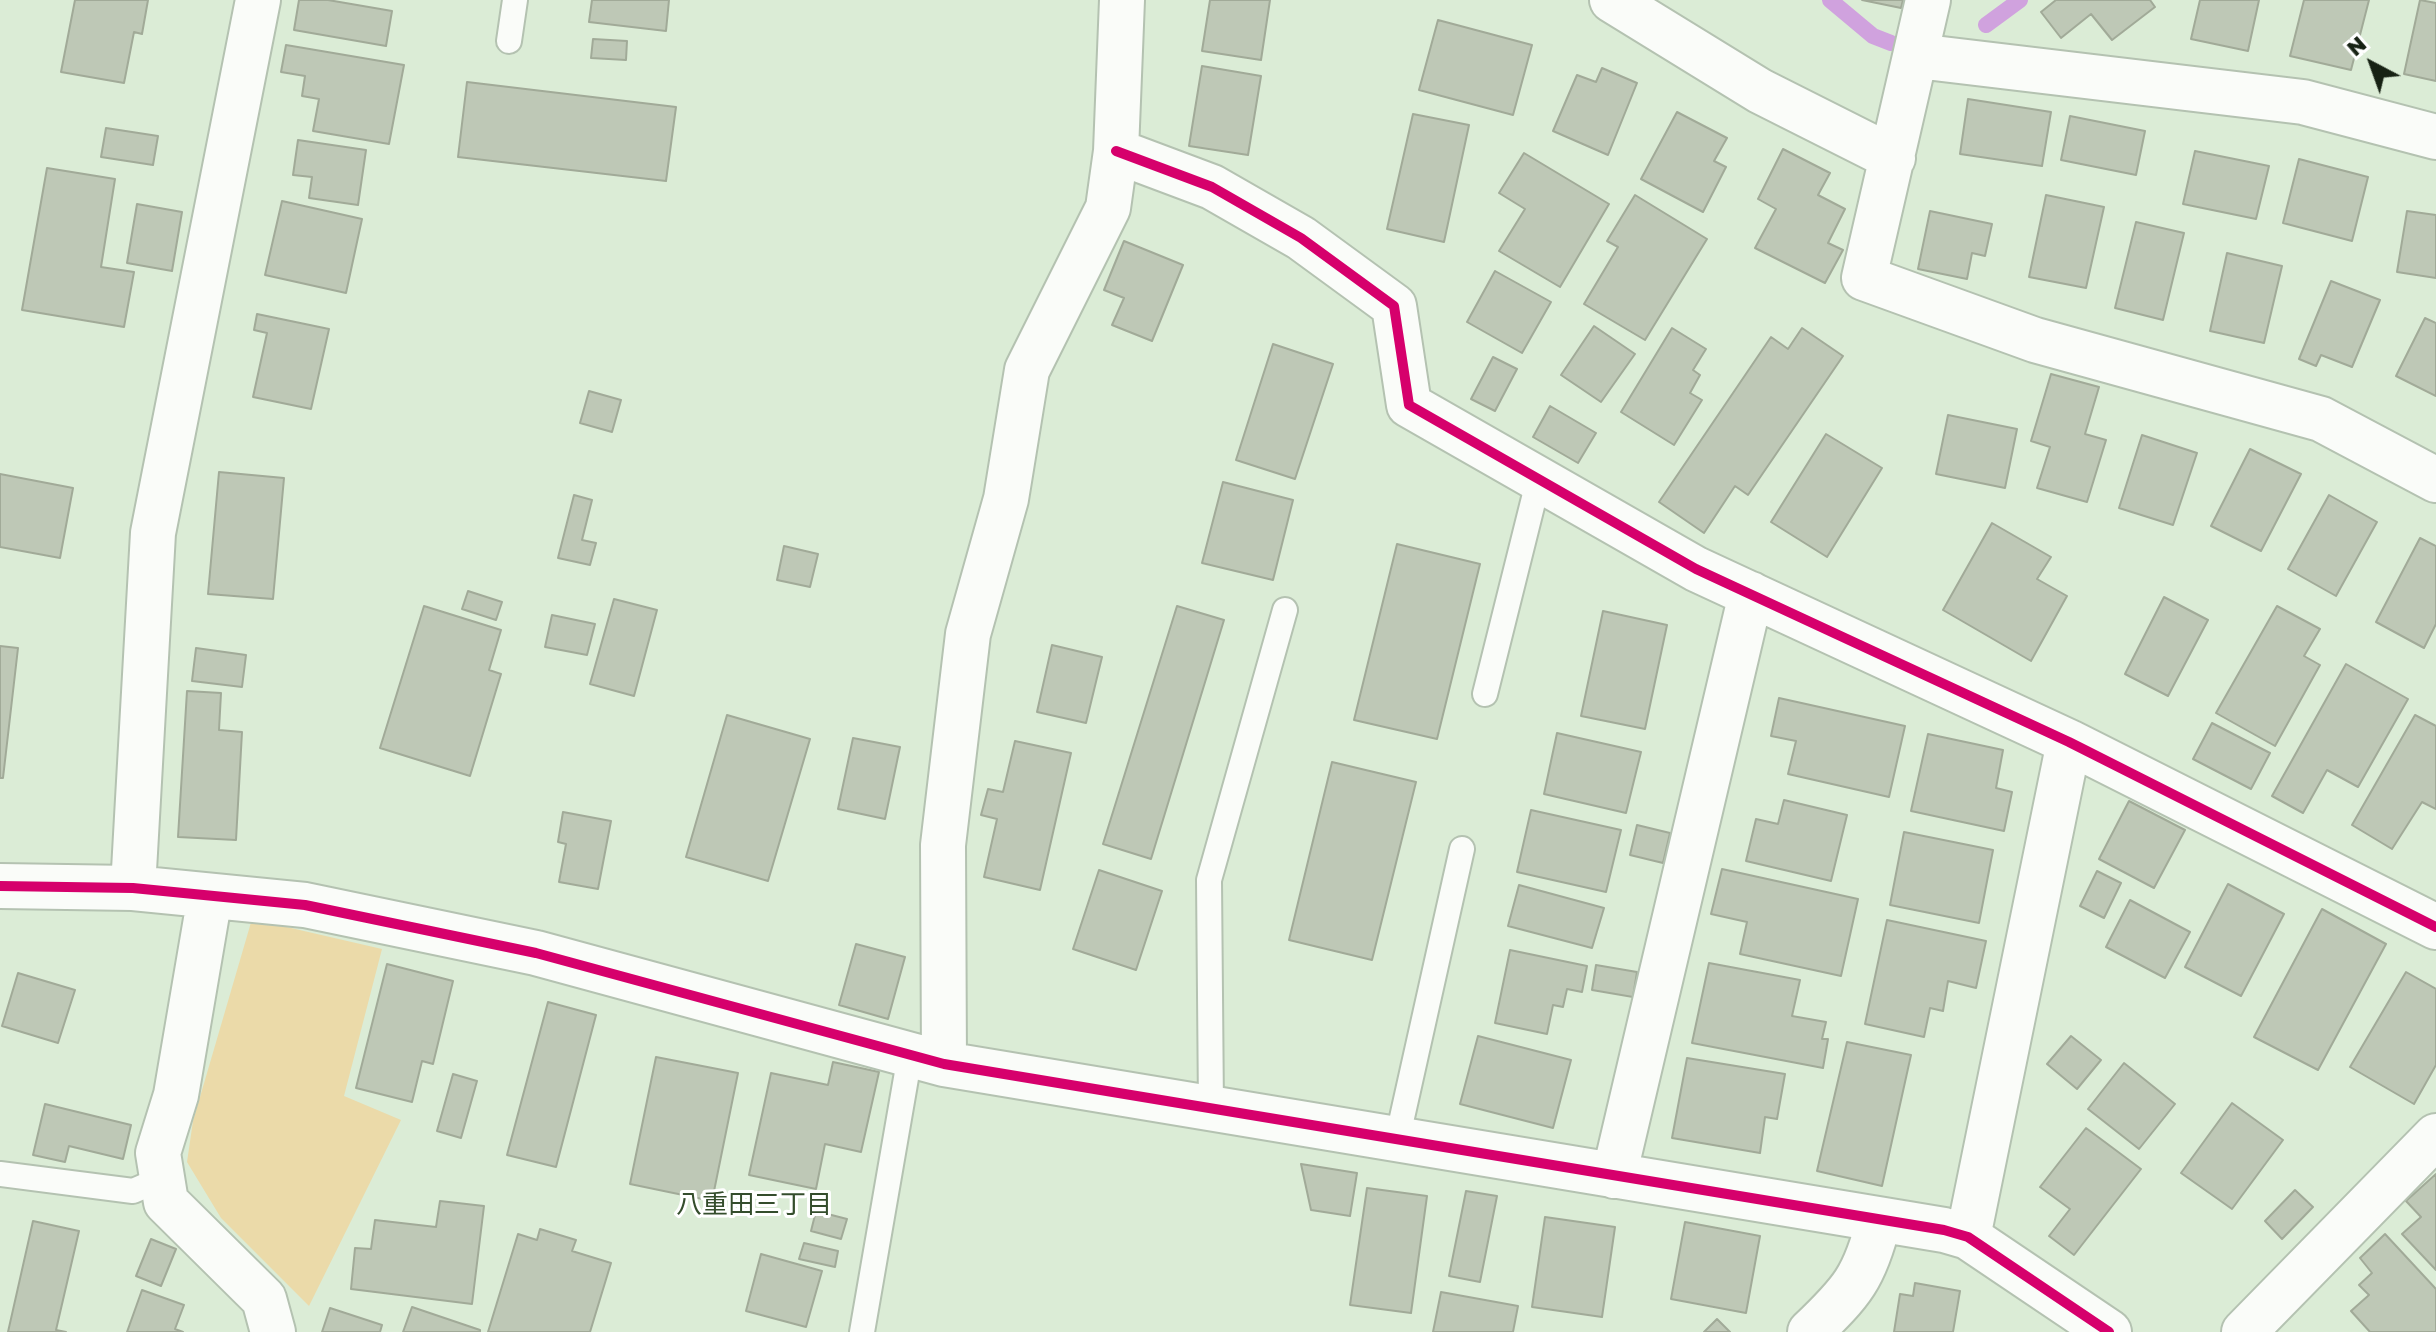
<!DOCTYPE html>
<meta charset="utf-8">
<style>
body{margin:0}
#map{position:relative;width:2436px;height:1332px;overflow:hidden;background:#dbecd6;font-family:"Golos Text",sans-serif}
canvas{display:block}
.north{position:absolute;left:2332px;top:24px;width:80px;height:80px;-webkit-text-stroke:6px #fff;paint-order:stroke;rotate:319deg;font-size:22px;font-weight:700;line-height:32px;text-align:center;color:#172214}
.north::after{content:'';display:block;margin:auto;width:28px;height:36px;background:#172214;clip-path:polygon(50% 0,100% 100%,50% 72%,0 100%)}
</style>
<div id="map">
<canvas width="2436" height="1332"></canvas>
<div class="north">N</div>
</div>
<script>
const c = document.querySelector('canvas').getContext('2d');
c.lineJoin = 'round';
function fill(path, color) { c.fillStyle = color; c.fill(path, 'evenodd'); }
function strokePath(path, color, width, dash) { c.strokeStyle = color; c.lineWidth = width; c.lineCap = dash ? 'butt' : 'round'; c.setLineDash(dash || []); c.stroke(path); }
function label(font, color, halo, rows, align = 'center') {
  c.font = font + ' "Golos Text","Noto Sans JP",sans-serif'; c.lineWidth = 6; c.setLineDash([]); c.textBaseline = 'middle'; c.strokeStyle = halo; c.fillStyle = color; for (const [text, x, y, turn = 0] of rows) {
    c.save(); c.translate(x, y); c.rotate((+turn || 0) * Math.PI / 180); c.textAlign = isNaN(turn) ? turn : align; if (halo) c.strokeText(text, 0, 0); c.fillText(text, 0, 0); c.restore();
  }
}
fill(new Path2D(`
 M 252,919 L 382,949 L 344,1096 L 401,1120 L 309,1306 L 221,1218 L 187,1162 L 193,1121 Z`), '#ebdaa9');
strokePath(new Path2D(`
 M 1830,0 L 1873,36 L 1891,43
 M 1986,25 L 2020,0`), '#d0a2de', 16);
const building = new Path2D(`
 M 75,0 L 148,0 L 142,34 L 134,32 L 124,83 L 61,72 Z
 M 299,0 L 328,0 L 392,11 L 386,46 L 294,30 Z
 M 592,0 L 669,0 L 666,31 L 589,22 Z
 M 1210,0 L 1270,0 L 1261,60 L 1202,51 Z
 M 1862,0 L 1903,0 L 1901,8 Z
 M 2056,0 L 2150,0 L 2155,7 L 2112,40 L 2091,14 L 2061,38 L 2041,12 Z
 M 2200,0 L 2259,0 L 2248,51 L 2191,39 Z
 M 2304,0 L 2369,0 L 2351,70 L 2290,56 Z
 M 2420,0 L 2436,3 L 2436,81 L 2404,74 Z
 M 1438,20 L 1532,45 L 1513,115 L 1419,90 Z
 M 593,39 L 627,41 L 626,60 L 591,58 Z
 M 286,45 L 404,65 L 389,144 L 313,131 L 319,99 L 302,96 L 305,76 L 281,72 Z
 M 1202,66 L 1261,76 L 1248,155 L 1189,146 Z
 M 1602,68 L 1637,83 L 1608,155 L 1553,131 L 1577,75 L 1596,82 Z
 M 467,82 L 676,107 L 666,181 L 458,157 Z
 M 1968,99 L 2051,112 L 2042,166 L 1960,154 Z
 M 1677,112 L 1727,138 L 1714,161 L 1726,167 L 1703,212 L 1641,179 Z
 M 1413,114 L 1469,125 L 1444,242 L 1387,229 Z
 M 2070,116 L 2145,131 L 2136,175 L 2061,160 Z
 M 106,128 L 158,136 L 153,165 L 101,157 Z
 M 298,140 L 366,150 L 358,205 L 309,198 L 312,177 L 293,175 Z
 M 1783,149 L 1830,173 L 1818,195 L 1845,209 L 1828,243 L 1843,250 L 1825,283 L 1755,248 L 1776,209 L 1758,199 Z
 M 2195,151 L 2269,166 L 2256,219 L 2183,204 Z
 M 1524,153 L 1609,204 L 1560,287 L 1499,251 L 1525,209 L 1499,193 Z
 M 2299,159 L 2368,177 L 2352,241 L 2283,223 Z
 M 47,168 L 115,179 L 101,267 L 134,272 L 124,327 L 22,310 Z
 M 1635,195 L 1707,239 L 1645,340 L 1584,304 L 1618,247 L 1607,241 Z
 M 2046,195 L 2104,207 L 2086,288 L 2029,277 Z
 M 282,201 L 362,219 L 346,293 L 265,275 Z
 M 137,204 L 182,212 L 172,271 L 127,263 Z
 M 1930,211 L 1992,224 L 1985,256 L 1972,253 L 1967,279 L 1918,269 Z
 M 2407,211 L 2436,215 L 2436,278 L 2397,272 Z
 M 2136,222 L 2184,233 L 2163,320 L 2115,308 Z
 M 1124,241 L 1183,265 L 1152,341 L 1112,325 L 1124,298 L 1104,290 Z
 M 2227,253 L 2282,266 L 2264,343 L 2210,331 Z
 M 1495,271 L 1551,302 L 1522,353 L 1467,322 Z
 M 2331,281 L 2380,300 L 2352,367 L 2321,355 L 2316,366 L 2299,359 Z
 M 257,314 L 329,329 L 311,409 L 253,397 L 267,333 L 254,330 Z
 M 2425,318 L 2436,323 L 2436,396 L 2396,376 Z
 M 1594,326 L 1635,354 L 1601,402 L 1561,375 Z
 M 1672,328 L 1706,349 L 1693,370 L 1700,375 L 1690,393 L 1702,400 L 1674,445 L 1621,412 Z
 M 1802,328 L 1843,356 L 1748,495 L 1735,486 L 1704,533 L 1659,502 L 1771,337 L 1788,349 Z
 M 1273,344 L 1333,364 L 1295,479 L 1236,460 Z
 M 1493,357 L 1517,369 L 1495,411 L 1471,399 Z
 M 2051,374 L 2099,387 L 2085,434 L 2106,440 L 2087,502 L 2037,488 L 2050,447 L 2031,441 Z
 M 589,391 L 621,400 L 612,432 L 580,423 Z
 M 1550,406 L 1596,433 L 1578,463 L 1533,437 Z
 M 1948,415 L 2017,429 L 2005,488 L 1936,474 Z
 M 1826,434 L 1882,468 L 1827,557 L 1771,522 Z
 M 2142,435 L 2197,453 L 2173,525 L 2119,508 Z
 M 2250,449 L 2301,474 L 2261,551 L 2211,526 Z
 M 219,472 L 284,478 L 273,599 L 208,594 Z
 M 0,474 L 73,488 L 60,558 L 0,547 Z
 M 1223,482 L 1293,500 L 1273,580 L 1202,563 Z
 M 574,495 L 592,500 L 582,540 L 596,543 L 590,565 L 558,558 Z
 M 2329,495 L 2377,522 L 2336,596 L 2288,569 Z
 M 1992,523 L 2051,557 L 2037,579 L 2067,596 L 2031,661 L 1943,610 Z
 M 2420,538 L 2436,546 L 2436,624 L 2424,648 L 2376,622 Z
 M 1397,544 L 1480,564 L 1437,739 L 1354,720 Z
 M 784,546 L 818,554 L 810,587 L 777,580 Z
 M 468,591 L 502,602 L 496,620 L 462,609 Z
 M 2164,597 L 2208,620 L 2168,696 L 2125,674 Z
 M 614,599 L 657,610 L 634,696 L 590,684 Z
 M 424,606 L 501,630 L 489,670 L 501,674 L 470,776 L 380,748 Z
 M 1177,606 L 1224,620 L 1151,859 L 1103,844 Z
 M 2277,606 L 2320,629 L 2304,656 L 2320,665 L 2275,746 L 2216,713 Z
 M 1603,611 L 1667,625 L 1645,729 L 1581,716 Z
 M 552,615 L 595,624 L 587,655 L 545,647 Z
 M 1052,645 L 1102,657 L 1086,723 L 1037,712 Z
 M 0,646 L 18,648 L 3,778 L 0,778 Z
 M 196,648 L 246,655 L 242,687 L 192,681 Z
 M 2346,664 L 2408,699 L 2358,787 L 2327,770 L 2303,813 L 2272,796 Z
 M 187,691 L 221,693 L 219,730 L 242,732 L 236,840 L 178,837 Z
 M 1779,698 L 1905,726 L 1889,797 L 1788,774 L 1796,741 L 1771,736 Z
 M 727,715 L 810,739 L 768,881 L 686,857 Z
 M 2415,715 L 2436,726 L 2436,809 L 2422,802 L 2392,849 L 2352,825 Z
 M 2212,723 L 2270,753 L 2251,789 L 2193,759 Z
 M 1557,733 L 1641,752 L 1626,813 L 1544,794 Z
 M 1928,734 L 2003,750 L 1996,788 L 2012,792 L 2004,831 L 1911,811 Z
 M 853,738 L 900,747 L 885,819 L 838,809 Z
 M 1015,741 L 1071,753 L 1040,890 L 984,877 L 997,819 L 981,815 L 988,789 L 1003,792 Z
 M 1332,762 L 1416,782 L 1372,960 L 1289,940 Z
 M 1784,800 L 1847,815 L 1831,881 L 1746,861 L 1756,819 L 1778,824 Z
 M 2129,801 L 2185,830 L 2154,888 L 2099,859 Z
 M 1531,810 L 1621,830 L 1606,892 L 1517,872 Z
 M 563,812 L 611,821 L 598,889 L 559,882 L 566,844 L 558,842 Z
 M 1637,825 L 1670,833 L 1663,863 L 1630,855 Z
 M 1904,832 L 1993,850 L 1979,923 L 1890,905 Z
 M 1722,869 L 1858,899 L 1841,976 L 1740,954 L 1747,922 L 1711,914 Z
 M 1099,870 L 1162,891 L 1136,970 L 1073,949 Z
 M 2097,871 L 2121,883 L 2104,918 L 2080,906 Z
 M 2228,884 L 2284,914 L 2241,996 L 2185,967 Z
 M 1519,885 L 1604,908 L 1592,948 L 1508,926 Z
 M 2130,900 L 2190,932 L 2165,978 L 2106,947 Z
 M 2322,909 L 2386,944 L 2318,1070 L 2254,1037 Z
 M 1887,920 L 1986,941 L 1976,988 L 1948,981 L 1943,1011 L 1930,1008 L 1924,1037 L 1865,1024 Z
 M 856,944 L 905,957 L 888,1019 L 839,1005 Z
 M 1510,950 L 1587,966 L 1582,992 L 1567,989 L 1563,1007 L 1553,1005 L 1547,1034 L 1495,1023 Z
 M 1709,963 L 1800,980 L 1792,1016 L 1826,1022 L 1822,1039 L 1828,1039 L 1823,1068 L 1692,1043 Z
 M 387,964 L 453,981 L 433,1064 L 422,1061 L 412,1102 L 356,1088 Z
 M 1596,965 L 1637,972 L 1633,997 L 1592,990 Z
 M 2406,972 L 2436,989 L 2436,1065 L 2414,1104 L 2350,1067 Z
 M 18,973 L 75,990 L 58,1043 L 2,1026 Z
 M 548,1002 L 596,1015 L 556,1167 L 507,1155 Z
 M 1478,1036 L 1571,1060 L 1553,1128 L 1460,1104 Z
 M 2071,1036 L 2101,1060 L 2077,1089 L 2047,1064 Z
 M 1847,1042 L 1911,1055 L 1882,1186 L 1817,1171 Z
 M 656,1057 L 738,1073 L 712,1201 L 630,1184 Z
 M 1687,1058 L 1785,1074 L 1777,1119 L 1765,1117 L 1760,1153 L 1672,1138 Z
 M 833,1062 L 879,1072 L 861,1152 L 825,1144 L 816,1189 L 749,1175 L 771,1073 L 828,1085 Z
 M 2124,1063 L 2175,1104 L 2139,1149 L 2088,1109 Z
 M 453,1074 L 477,1081 L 461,1138 L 437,1131 Z
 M 2232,1103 L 2283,1140 L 2232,1209 L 2181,1173 Z
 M 45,1104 L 131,1125 L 123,1159 L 69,1146 L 65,1162 L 33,1155 Z
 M 2086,1128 L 2141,1169 L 2074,1255 L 2049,1236 L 2070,1209 L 2040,1187 Z
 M 1301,1164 L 1357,1173 L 1350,1216 L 1311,1210 Z
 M 2436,1174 L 2436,1270 L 2402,1234 L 2421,1217 L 2406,1201 Z
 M 1367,1188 L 1427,1196 L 1411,1313 L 1350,1305 Z
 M 2295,1190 L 2313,1207 L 2282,1239 L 2265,1221 Z
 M 1466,1191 L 1497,1196 L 1480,1282 L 1449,1276 Z
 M 440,1201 L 484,1206 L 472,1304 L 351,1289 L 355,1248 L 371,1249 L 375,1220 L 436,1227 Z
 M 816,1211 L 847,1219 L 841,1239 L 811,1231 Z
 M 1545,1217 L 1615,1227 L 1602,1317 L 1532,1307 Z
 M 33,1221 L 79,1231 L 56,1330 L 66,1332 L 8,1332 Z
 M 1685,1222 L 1760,1236 L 1746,1313 L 1671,1299 Z
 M 540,1229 L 576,1240 L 572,1251 L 611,1263 L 590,1332 L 488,1332 L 518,1234 L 537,1240 Z
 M 2385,1234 L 2436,1289 L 2436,1332 L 2370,1332 L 2351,1311 L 2369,1295 L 2359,1285 L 2372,1273 L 2360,1258 Z
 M 151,1239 L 176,1249 L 161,1286 L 136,1276 Z
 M 804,1243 L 838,1251 L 835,1267 L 799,1259 Z
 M 761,1254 L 822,1271 L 806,1327 L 746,1311 Z
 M 1915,1283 L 1960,1291 L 1953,1332 L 1894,1332 L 1900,1294 L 1913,1296 Z
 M 142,1290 L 184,1305 L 175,1329 L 183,1332 L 127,1332 Z
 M 1441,1292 L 1518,1306 L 1513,1332 L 1433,1332 Z
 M 412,1307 L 480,1330 L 480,1332 L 403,1332 Z
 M 330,1308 L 382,1325 L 380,1332 L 322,1332 Z
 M 1717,1319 L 1730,1332 L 1704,1332 Z`);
fill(building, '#bec8b6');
strokePath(building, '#a1aa98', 2);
const lane = new Path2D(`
 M 509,41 L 515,0
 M 1485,694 L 1538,482
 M 1211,1109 L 1209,880 L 1285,610
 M 1397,1140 L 1462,849
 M 0,1174 L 133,1191 L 163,1178
 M 862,1332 L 910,1055`);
const street = new Path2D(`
 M 1612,0 L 1760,91 L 1893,158
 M 1928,0 L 1864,278 L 2035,340 L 2321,419 L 2436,480
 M 1917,56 L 2303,102 L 2436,137
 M 1116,151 L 1212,187 L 1301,238 L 1394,306 L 1409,405 L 1696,569 L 2069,742 L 2436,927
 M 0,886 L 133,888 L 305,905 L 536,953 L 944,1064 L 1944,1230 L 1968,1237 L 2109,1332
 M 133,888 L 153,533 L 258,0
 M 210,896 L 176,1095 L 158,1153 L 166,1202 L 264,1299 L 273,1332
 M 944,1064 L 943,845 L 968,634 L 1006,499 L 1027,370 L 1108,208 L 1116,151 L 1122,0
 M 1614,1176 L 1751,594
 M 1968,1237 L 2069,742
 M 1810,1332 C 1852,1292 1865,1277 1879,1220
 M 2244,1332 L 2436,1136`);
strokePath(lane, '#b4c2b1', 28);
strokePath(street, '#b4c2b1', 48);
strokePath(lane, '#fafcf9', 24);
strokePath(street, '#fafcf9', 44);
strokePath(new Path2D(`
 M 1116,151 L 1212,187 L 1301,238 L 1394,306 L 1409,405 L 1696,569 L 2069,742 L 2436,927
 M 0,886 L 133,888 L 305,905 L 536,953 L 944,1064 L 1944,1230 L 1968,1237 L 2109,1332`), '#d6006c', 10);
label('26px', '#344d2c', '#fff', [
 ["八重田三丁目",754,1205]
]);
</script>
